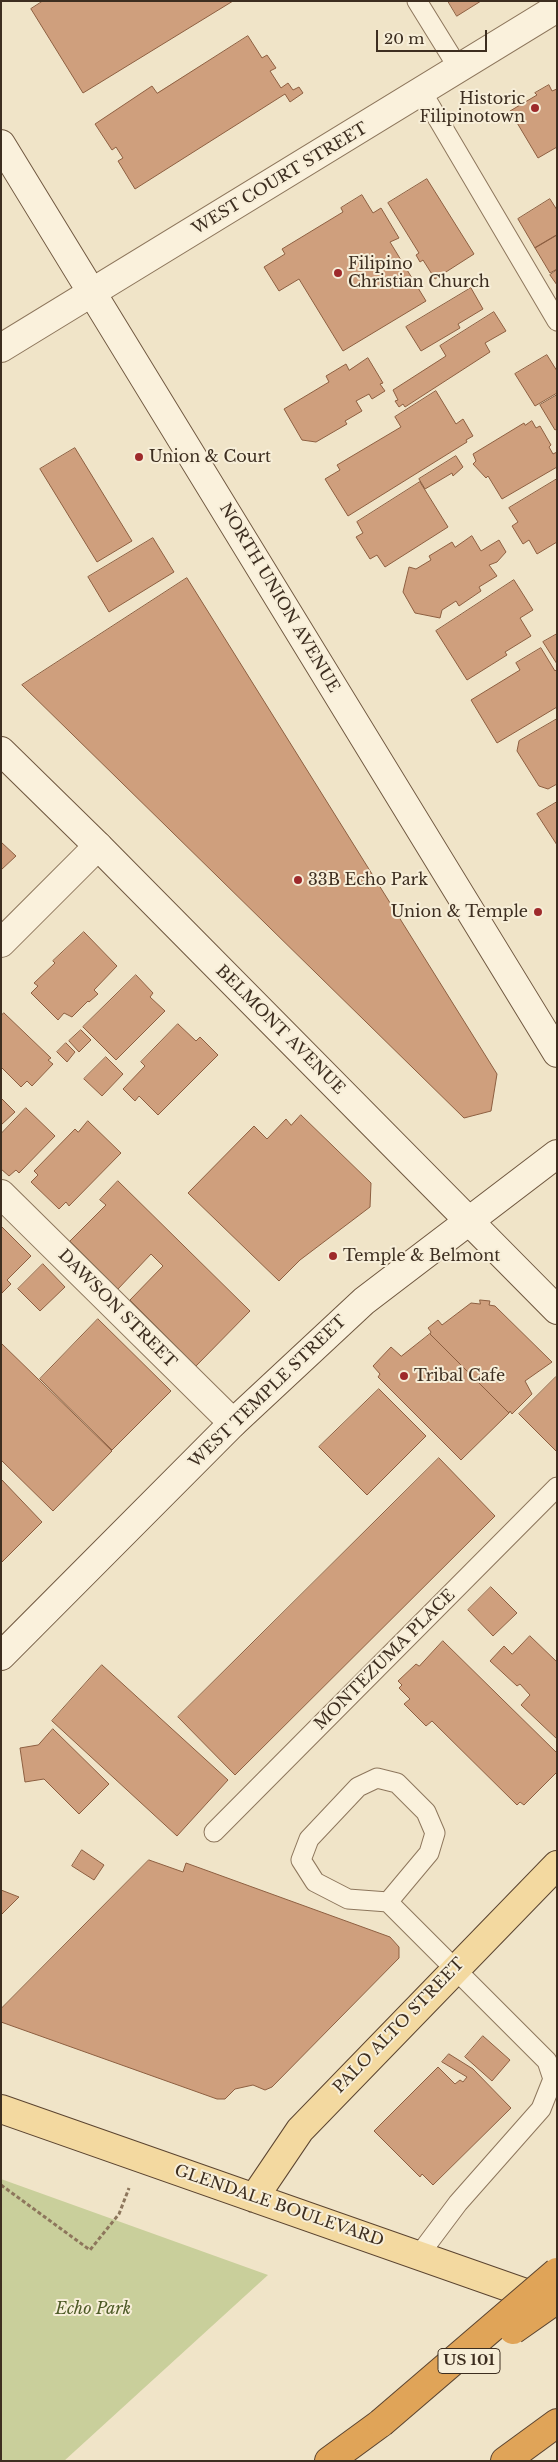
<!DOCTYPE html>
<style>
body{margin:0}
#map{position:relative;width:558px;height:2462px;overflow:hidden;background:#f0e4c8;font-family:"Libre Baskerville",serif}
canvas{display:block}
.frame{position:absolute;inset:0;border:2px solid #3d2e20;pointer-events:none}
.scale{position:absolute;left:376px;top:30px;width:111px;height:22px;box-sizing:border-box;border:2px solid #3d2e20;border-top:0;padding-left:6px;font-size:15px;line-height:18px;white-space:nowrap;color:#3d2e20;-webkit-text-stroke:4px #f7eed8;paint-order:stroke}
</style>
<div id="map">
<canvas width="558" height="2462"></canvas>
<div class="frame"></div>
<div class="scale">20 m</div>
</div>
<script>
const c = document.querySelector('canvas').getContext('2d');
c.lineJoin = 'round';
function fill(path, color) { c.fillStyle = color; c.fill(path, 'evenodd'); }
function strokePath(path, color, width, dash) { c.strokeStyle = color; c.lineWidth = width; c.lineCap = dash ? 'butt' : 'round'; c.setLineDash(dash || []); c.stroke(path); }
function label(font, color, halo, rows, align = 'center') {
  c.font = font + ' "Libre Baskerville",serif'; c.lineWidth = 4; c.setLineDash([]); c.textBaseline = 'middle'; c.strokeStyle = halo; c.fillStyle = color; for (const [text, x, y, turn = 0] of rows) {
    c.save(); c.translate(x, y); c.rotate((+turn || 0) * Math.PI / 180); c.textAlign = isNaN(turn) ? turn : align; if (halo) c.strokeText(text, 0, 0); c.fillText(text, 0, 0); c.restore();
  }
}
fill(new Path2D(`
 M 1,2179 L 268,2275 L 64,2461 L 1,2461 Z`), '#c9cf9b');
const building = new Path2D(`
 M 43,1 L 233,1 L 83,93 L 31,9 Z
 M 448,1 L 481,1 L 457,16 Z
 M 248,36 L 262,58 L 267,55 L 276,68 L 270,71 L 281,88 L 288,83 L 293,90 L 299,87 L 303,93 L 290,102 L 285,94 L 135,189 L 118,161 L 123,158 L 116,147 L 112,150 L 95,124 L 152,86 L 157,93 Z
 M 549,85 L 552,91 L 557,89 L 557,147 L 538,158 L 510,111 L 537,95 L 535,93 Z
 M 427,179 L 474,254 L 435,279 L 423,260 L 420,262 L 416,255 L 419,253 L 388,203 Z
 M 362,195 L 373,213 L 381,208 L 399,238 L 390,242 L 426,301 L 343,351 L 299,279 L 279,291 L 264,267 L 285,254 L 282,249 L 343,212 L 341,208 Z
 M 550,199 L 557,210 L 557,235 L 535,248 L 518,219 Z
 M 557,235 L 557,269 L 550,273 L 535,248 Z
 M 557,270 L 557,285 L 550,275 Z
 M 471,288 L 483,309 L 458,324 L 460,328 L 421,351 L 406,327 Z
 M 494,312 L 506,331 L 485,343 L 490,352 L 405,407 L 403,404 L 399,407 L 395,401 L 398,400 L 393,390 L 446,356 L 440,346 Z
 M 547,355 L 557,371 L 557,393 L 535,406 L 515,374 Z
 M 368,358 L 383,383 L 380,384 L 385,391 L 372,399 L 369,394 L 356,401 L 362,411 L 345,421 L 347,424 L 316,442 L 302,440 L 284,409 L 329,382 L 326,376 L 346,364 L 349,370 Z
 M 436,391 L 456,424 L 463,419 L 473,436 L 466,440 L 467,442 L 348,516 L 325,479 L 340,470 L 337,465 L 401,427 L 395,417 Z
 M 557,395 L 557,429 L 555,430 L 540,405 Z
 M 532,421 L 536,428 L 540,426 L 551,445 L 549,447 L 553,454 L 557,452 L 557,467 L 502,499 L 488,476 L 486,478 L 473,464 L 476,461 L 473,454 L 524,423 L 525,425 Z
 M 75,448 L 132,541 L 97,562 L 40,469 Z
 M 456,456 L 463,467 L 453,476 L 452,473 L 425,489 L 419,479 Z
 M 557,479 L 557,542 L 537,554 L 529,540 L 523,544 L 512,526 L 518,522 L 509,508 Z
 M 420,482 L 448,527 L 385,567 L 377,555 L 370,559 L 356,537 L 363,533 L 357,522 Z
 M 472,536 L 481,551 L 499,540 L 506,552 L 497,562 L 489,565 L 497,576 L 479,587 L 481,591 L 459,606 L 456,601 L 442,610 L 440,618 L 415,613 L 403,592 L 409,567 L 416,569 L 431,560 L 429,556 L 452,542 L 455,547 Z
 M 153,538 L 174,572 L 109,612 L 88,577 Z
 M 187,578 L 497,1074 L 491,1111 L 464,1118 L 22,685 Z
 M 514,580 L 533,610 L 520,618 L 531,636 L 505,652 L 507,655 L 467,680 L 436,631 Z
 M 557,634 L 557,664 L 543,642 Z
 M 541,648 L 555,671 L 557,669 L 557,707 L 497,743 L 471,700 L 520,670 L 516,663 Z
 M 557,719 L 557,784 L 548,789 L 539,786 L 517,751 L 519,741 Z
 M 557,802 L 557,845 L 537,814 Z
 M 1,842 L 16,856 L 1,870 Z
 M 84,932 L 117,966 L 94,990 L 98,994 L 89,1002 L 88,1001 L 72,1017 L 64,1013 L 58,1020 L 31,993 L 38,986 L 34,983 L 55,963 L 53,961 Z
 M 136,975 L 153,993 L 150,997 L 165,1011 L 116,1060 L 83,1027 Z
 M 4,1013 L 51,1058 L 48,1060 L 53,1064 L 32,1086 L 27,1081 L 21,1087 L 1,1067 L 1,1016 Z
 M 178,1024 L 196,1041 L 200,1037 L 218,1055 L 158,1115 L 139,1096 L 135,1101 L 123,1089 L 145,1066 L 141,1062 Z
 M 81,1030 L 91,1040 L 79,1052 L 69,1041 Z
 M 66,1043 L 75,1052 L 67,1062 L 57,1052 Z
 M 106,1057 L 123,1074 L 102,1096 L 84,1079 Z
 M 1,1098 L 15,1112 L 1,1125 Z
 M 26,1108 L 55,1136 L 19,1173 L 16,1170 L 9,1176 L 1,1169 L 1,1134 Z
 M 301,1115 L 371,1183 L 370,1207 L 300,1260 L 279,1281 L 188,1193 L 254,1126 L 267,1139 L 286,1119 L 291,1125 Z
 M 88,1121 L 121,1153 L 69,1206 L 66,1202 L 59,1209 L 31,1182 L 38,1175 L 34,1171 L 75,1129 L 78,1132 Z
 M 118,1181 L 250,1311 L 196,1366 L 130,1300 L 163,1266 L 151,1254 L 118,1289 L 70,1241 L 106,1205 L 100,1200 Z
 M 1,1226 L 31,1256 L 7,1280 L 11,1284 L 2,1293 Z
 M 43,1264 L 65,1287 L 40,1311 L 18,1289 Z
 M 480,1300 L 490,1301 L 489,1305 L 495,1306 L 552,1362 L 525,1381 L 532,1394 L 512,1414 L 510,1411 L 509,1413 L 430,1334 L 431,1332 L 428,1328 L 438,1320 L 442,1325 L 471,1303 L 480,1304 Z
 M 98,1319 L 171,1391 L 112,1450 L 40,1379 Z
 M 430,1334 L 509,1413 L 461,1460 L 378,1377 L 380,1374 L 373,1366 L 391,1347 L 401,1356 Z
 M 1,1343 L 112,1451 L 53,1511 L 1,1460 Z
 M 556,1377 L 557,1378 L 557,1452 L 519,1414 Z
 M 379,1389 L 426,1436 L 367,1495 L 319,1447 Z
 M 439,1458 L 495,1516 L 235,1775 L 178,1717 Z
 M 1,1479 L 42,1522 L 1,1563 Z
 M 491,1587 L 517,1613 L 493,1636 L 468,1610 Z
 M 530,1636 L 557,1662 L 557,1739 L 521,1705 L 530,1695 L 520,1684 L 517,1686 L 490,1661 L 504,1646 L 512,1654 Z
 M 443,1641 L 557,1753 L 557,1772 L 524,1805 L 520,1802 L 517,1805 L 432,1721 L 426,1726 L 404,1704 L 410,1699 L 399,1688 L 402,1685 L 398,1681 L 416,1664 L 419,1666 Z
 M 102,1665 L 228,1780 L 177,1836 L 52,1721 Z
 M 53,1729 L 109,1784 L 79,1814 L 44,1779 L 25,1782 L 20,1748 L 38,1745 Z
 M 82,1850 L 104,1865 L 94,1880 L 72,1866 Z
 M 149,1860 L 183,1872 L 186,1863 L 390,1937 L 399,1947 L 399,1958 L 272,2087 L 265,2090 L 253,2085 L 235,2089 L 225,2099 L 217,2099 L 1,2022 L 1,2009 Z
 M 1,1890 L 19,1897 L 1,1915 Z
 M 483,2036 L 510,2060 L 492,2081 L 465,2057 Z
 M 449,2054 L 473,2069 L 511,2108 L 433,2185 L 422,2174 L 420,2177 L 374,2131 L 438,2067 L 455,2084 L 460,2080 L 463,2082 L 467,2077 L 442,2062 Z`);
fill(building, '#cf9f7d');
strokePath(building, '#8d5f41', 1);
const lane = new Path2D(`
 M 417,1 L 459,69
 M 422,92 L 557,321
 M 214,1832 L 557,1487
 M 388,1902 L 429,1853 L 435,1833 L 426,1812 L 397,1783 L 377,1778 L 358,1787 L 309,1839 L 301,1860 L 315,1882 L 348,1899 L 388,1902 L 547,2061 L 553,2079 L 541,2109 L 458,2203 L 419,2255`);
const street = new Path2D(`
 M 1,348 L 557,8
 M 1,943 L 98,846
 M 1,1194 L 233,1423`);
const secondary = new Path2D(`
 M 1,144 L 557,1053
 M 1,751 L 98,846 L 557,1310
 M 1,1656 L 233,1423 L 364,1301 L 557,1154`);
const primary = new Path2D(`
 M 1,2109 L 551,2302
 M 254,2198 L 300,2130 L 557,1865`);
const highway = new Path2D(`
 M 329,2461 L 381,2423
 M 505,2461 L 557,2423`);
strokePath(lane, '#8d765c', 21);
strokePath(street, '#8d765c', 30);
strokePath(secondary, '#6f573f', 30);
strokePath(primary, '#5b4430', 30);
strokePath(highway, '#5b4430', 30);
strokePath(new Path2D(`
 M 1,2185 L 90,2250 L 119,2214 L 129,2188`), '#8d765c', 3, [4, 2.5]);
strokePath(lane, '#faf1dc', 19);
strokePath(street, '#faf1dc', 28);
strokePath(secondary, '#faf1dc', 28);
strokePath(primary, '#f3d9a0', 28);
strokePath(highway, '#e0a458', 28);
const highwayBridge = new Path2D(`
 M 513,2330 L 557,2299
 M 381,2423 L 557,2272`);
strokePath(highwayBridge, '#5b4430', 30, []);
strokePath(highwayBridge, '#e0a458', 28);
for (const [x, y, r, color] of [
 [535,108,5,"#9e2a2b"],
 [338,273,5,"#9e2a2b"],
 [139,457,5,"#9e2a2b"],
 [298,880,5,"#9e2a2b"],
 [538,912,5,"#9e2a2b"],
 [333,1256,5,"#9e2a2b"],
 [404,1376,5,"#9e2a2b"]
]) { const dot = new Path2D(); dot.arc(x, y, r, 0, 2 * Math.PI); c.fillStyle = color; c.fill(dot); strokePath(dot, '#f7eed8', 2); }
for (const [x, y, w] of [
 [469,2361,62]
]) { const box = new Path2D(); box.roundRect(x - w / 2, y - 12.5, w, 25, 4); c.fillStyle = '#f7eed8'; c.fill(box); strokePath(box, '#3d2e20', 1); }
label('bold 15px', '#3d2e20', null, [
 ["US 101",469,2361]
]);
label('16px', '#3d2e20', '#f7eed8', [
 ["Historic",525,99,"right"],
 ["Filipinotown",525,117,"right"],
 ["Filipino",348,264],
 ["Christian Church",348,282],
 ["Union & Court",149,457],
 ["33B Echo Park",308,880],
 ["Union & Temple",528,912,"right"],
 ["Temple & Belmont",343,1256],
 ["Tribal Cafe",414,1376]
], 'left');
label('16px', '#3d2e20', '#f7eed8', [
 ["WEST COURT STREET",280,179,-31],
 ["NORTH UNION AVENUE",279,598,59],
 ["BELMONT AVENUE",280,1030,45],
 ["DAWSON STREET",117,1309,45],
 ["WEST TEMPLE STREET",268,1392,-44],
 ["MONTEZUMA PLACE",385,1660,-45],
 ["PALO ALTO STREET",399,2026,-46],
 ["GLENDALE BOULEVARD",279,2206,19]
]);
label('italic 16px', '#4d5a26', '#f7eed8', [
 ["Echo Park",93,2309]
]);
</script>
